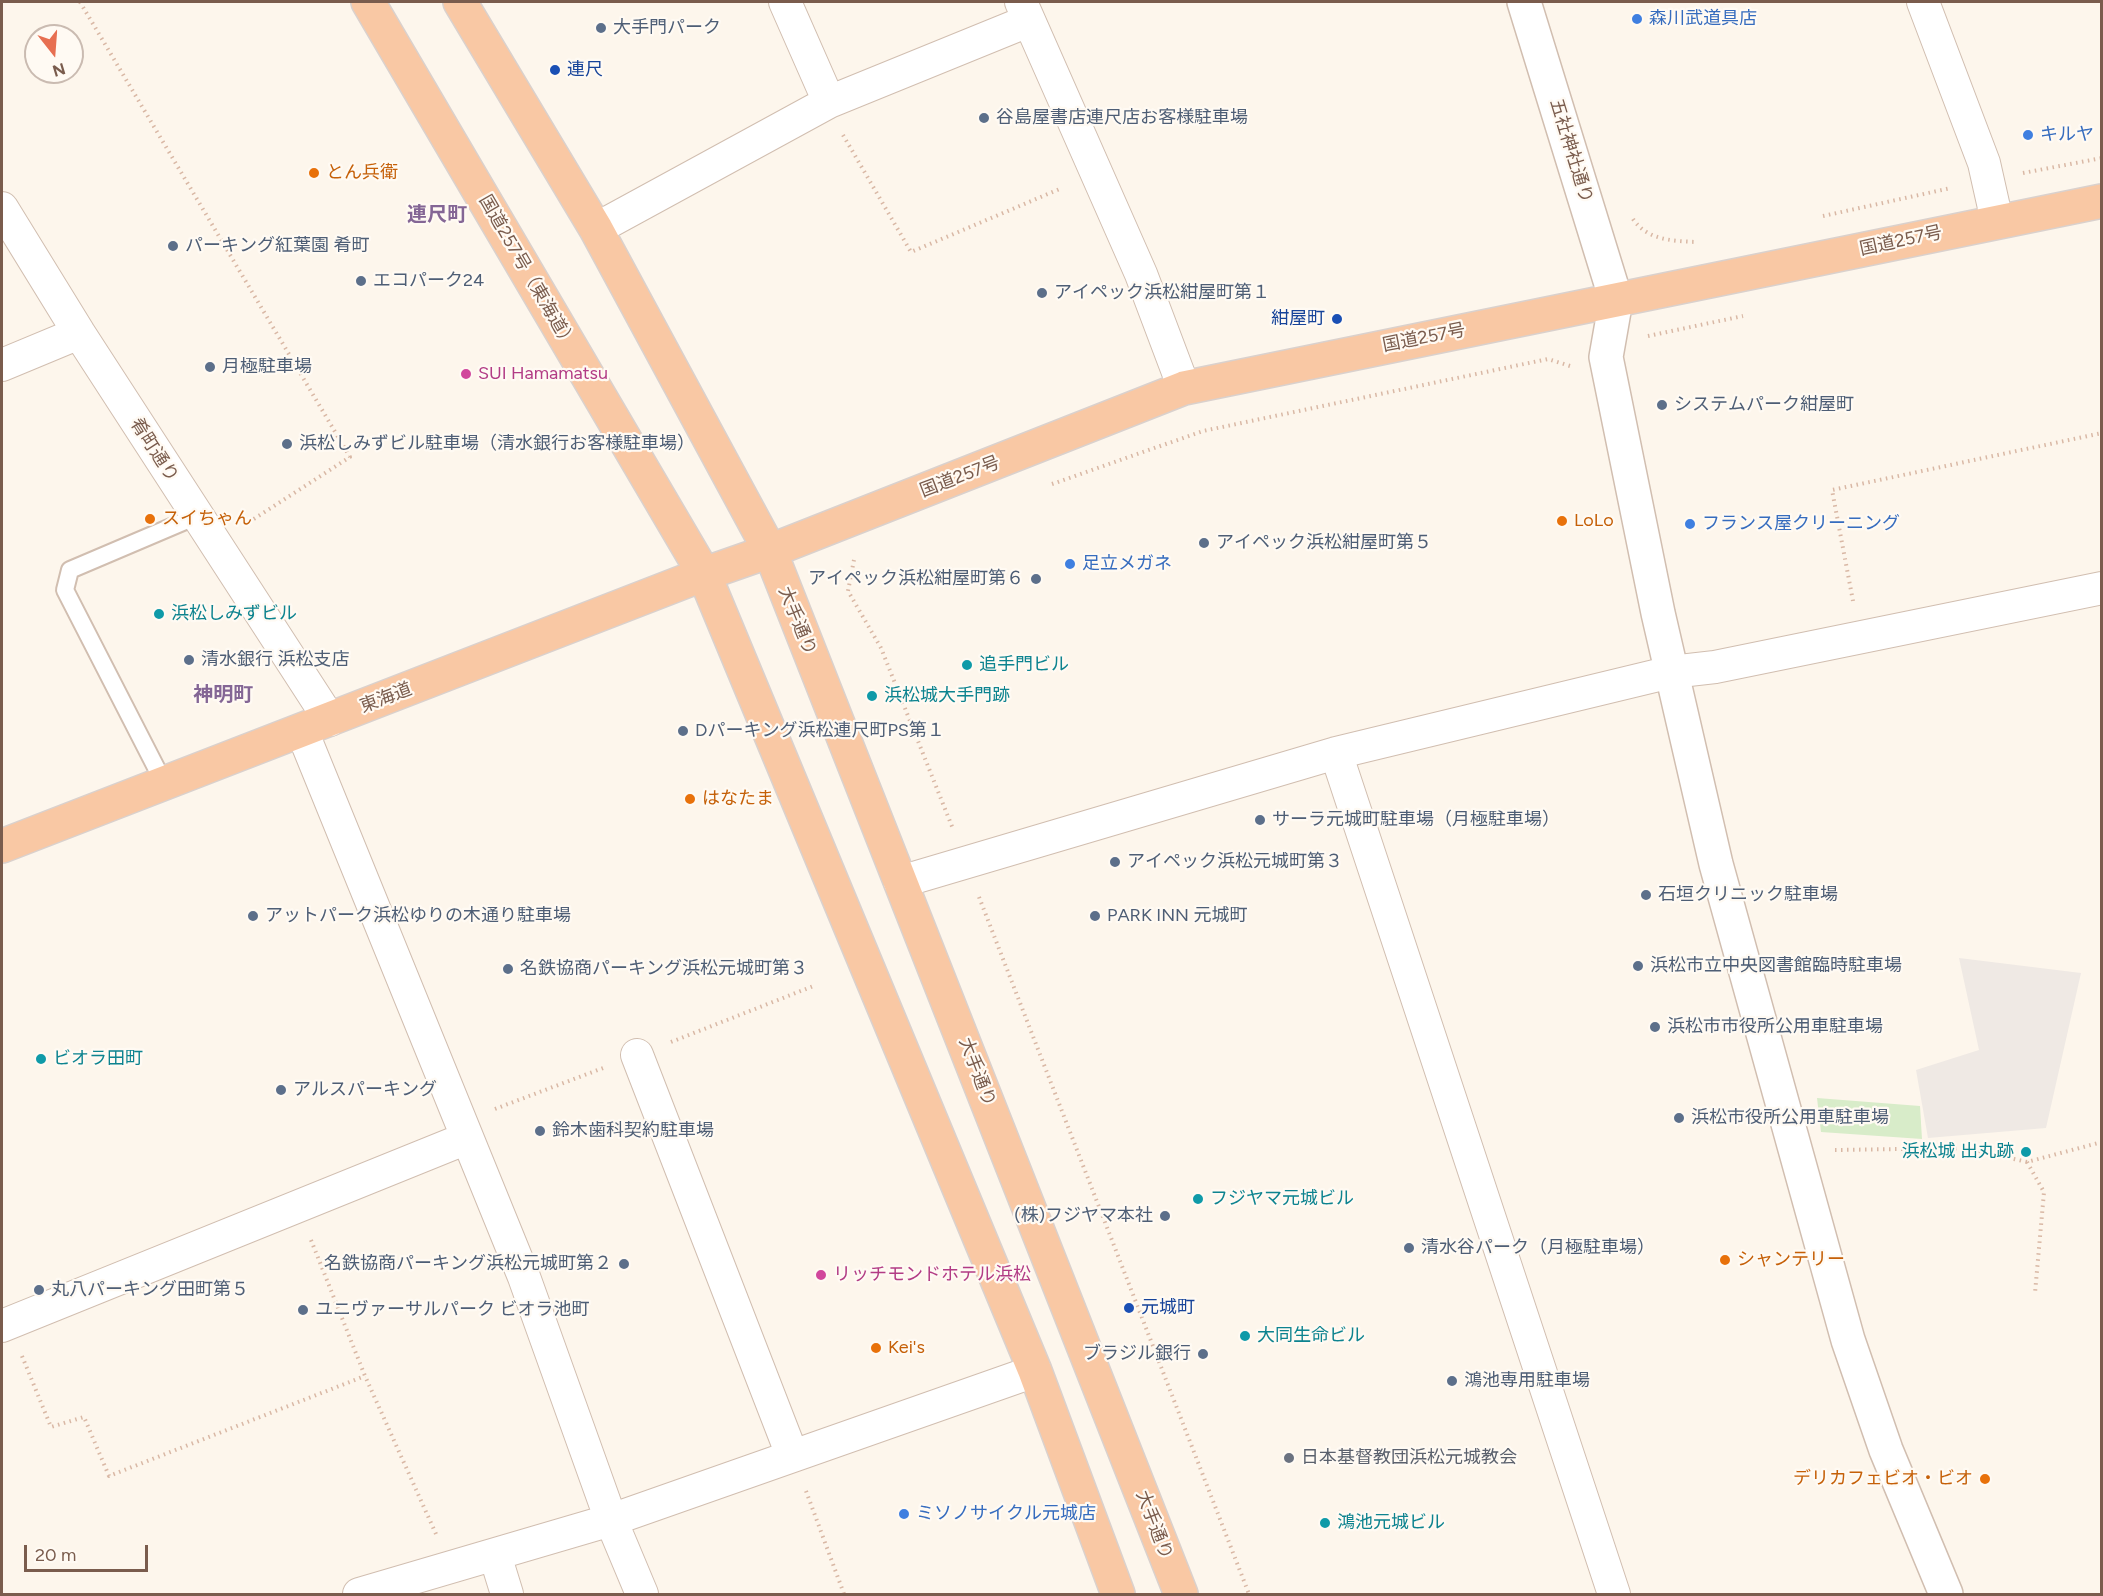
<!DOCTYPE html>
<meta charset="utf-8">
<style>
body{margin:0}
#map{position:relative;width:2103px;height:1596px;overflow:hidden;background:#fdf6ec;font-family:Figtree,sans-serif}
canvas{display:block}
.frame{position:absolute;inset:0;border:3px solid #7a5c4d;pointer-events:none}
.north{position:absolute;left:24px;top:24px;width:60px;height:60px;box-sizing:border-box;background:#fffaf3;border:2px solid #cabbb1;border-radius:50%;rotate:163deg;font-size:16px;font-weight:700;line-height:24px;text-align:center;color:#7a5c4d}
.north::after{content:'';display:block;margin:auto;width:21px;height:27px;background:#e76f51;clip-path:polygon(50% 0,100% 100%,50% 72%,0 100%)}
.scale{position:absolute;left:24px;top:1545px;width:124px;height:27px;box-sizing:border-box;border:3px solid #7a5c4d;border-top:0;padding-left:8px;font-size:18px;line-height:21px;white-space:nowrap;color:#7a5c4d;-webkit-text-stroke:4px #fffaf3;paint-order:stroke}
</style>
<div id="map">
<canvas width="2103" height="1596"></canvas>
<div class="frame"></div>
<div class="north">N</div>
<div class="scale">20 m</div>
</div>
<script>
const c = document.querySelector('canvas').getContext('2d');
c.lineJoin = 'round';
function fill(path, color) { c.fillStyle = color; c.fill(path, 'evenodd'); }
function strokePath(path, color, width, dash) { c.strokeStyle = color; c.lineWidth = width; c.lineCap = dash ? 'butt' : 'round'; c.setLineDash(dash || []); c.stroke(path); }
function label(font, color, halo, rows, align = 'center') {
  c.font = font + ' Figtree,"Noto Sans JP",sans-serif'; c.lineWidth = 4.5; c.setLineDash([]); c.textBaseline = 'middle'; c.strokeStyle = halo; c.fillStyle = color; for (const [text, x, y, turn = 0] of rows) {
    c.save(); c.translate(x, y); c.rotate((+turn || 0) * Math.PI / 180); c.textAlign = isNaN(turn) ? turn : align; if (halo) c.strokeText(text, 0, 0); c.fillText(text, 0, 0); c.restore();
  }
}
fill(new Path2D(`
 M 1959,958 L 2081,973 L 2046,1128 L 1928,1138 L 1916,1070 L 1979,1050 Z`), '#efe9e4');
fill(new Path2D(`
 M 1817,1098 L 1920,1106 L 1922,1139 L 1821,1132 Z`), '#d8ecc9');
const service = new Path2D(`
 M 165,785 L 65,590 L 70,570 L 197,516`);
const minor = new Path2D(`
 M 785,2 L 829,102
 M 1021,2 L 1141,274 L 1184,388
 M 1923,2 L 1984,163 L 1997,221
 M 2,208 L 79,333 L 330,720
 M 596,229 L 829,102 L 1028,21
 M 2,365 L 79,333
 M 302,731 L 524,1277 L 611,1520 L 642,1594
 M 1336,753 L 1614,1594
 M 900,882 L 1336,753 L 1671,672 L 1715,667 L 2102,588
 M 637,1055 L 792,1455
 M 2,1326 L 467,1138
 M 495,1555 L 507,1594
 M 359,1594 L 611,1520 L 1035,1371`);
const tertiary = new Path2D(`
 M 1524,2 L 1616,300 L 1606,357 L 1658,613 L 1716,864 L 1848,1340 L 1886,1450 L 1946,1594`);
const trunk = new Path2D(`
 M 368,2 L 704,574 L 1035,1371 L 1118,1594
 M 460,2 L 596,229 L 770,551 L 1181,1594
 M 2,846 L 704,574 L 770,551 L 1184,388 L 2102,201`);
strokePath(service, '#d1beb0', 20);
strokePath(minor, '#d1beb0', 34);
strokePath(tertiary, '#d1beb0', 36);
strokePath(trunk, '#dad1cd', 36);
strokePath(new Path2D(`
 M 80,2 L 350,457 L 246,524
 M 843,135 L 911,252 L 1062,188
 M 2023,173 L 2102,158
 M 1823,216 L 1951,188
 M 1633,219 C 1647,240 1672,241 1696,242
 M 1648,336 L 1743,316
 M 1052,484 L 1203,431 L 1548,359 L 1570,366
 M 854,560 L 848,591 L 881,648 L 953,829
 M 1853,601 L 1832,490 L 2102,433
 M 979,897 L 1249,1594
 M 671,1042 L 816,985
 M 495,1109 L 603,1068
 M 1835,1150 L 1966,1148 L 2027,1162 L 2102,1142
 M 2027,1162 L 2044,1192 L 2035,1293
 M 311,1240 L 365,1376 L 436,1534
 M 22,1356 L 51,1427 L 84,1417 L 109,1476 L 365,1376
 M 806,1491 L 844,1594`), '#d9b8a5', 4, [1.5, 4.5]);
strokePath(service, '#fff', 16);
strokePath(minor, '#fff', 32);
strokePath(tertiary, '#fff', 33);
strokePath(trunk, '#f9c8a4', 33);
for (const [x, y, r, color] of [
 [1637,19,6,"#3f7fe0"],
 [601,28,6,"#5c6f8a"],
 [555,70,6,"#1a4fb4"],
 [984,118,6,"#5c6f8a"],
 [2028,135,6,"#3f7fe0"],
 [314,173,6,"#e8710a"],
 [173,246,6,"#5c6f8a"],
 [361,281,6,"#5c6f8a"],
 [1042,293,6,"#5c6f8a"],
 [1337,319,6,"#1a4fb4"],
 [210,367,6,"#5c6f8a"],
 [466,374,6,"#d1479c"],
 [1662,405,6,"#5c6f8a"],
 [287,444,6,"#5c6f8a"],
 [150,519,6,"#e8710a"],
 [1562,521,6,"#e8710a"],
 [1690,524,6,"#3f7fe0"],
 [1204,543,6,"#5c6f8a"],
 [1070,564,6,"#3f7fe0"],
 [1036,579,6,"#5c6f8a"],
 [159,614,6,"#0f9aa8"],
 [189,660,6,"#5c6f8a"],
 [967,665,6,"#0f9aa8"],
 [872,696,6,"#0f9aa8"],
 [683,731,6,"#5c6f8a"],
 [690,799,6,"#e8710a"],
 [1260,820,6,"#5c6f8a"],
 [1115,862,6,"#5c6f8a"],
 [1646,895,6,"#5c6f8a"],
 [253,916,6,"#5c6f8a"],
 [1095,916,6,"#5c6f8a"],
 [1638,966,6,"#5c6f8a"],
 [508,969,6,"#5c6f8a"],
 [1655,1027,6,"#5c6f8a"],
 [41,1059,6,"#0f9aa8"],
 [281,1090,6,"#5c6f8a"],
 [1679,1118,6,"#5c6f8a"],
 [540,1131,6,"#5c6f8a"],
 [2026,1152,6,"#0f9aa8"],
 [1198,1199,6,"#0f9aa8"],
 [1165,1216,6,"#5c6f8a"],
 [1409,1248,6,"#5c6f8a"],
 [1725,1260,6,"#e8710a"],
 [624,1264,6,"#5c6f8a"],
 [821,1275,6,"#d1479c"],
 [39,1290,6,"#5c6f8a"],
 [1129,1308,6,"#1a4fb4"],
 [303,1310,6,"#5c6f8a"],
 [1245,1336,6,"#0f9aa8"],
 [876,1348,6,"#e8710a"],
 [1203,1354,6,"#5c6f8a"],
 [1452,1381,6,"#5c6f8a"],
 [1289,1458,6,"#6b7280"],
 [1985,1479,6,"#e8710a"],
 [904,1514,6,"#3f7fe0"],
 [1325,1523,6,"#0f9aa8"]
]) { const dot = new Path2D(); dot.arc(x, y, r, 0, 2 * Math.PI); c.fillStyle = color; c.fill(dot); strokePath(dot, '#fffaf3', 2); }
label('18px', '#366cbe', '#fffaf3', [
 ["森川武道具店",1649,19],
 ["キルヤ",2040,135],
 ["フランス屋クリーニング",1702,524],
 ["足立メガネ",1082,564],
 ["ミソノサイクル元城店",916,1514]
], 'left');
label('18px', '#4e5e75', '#fffaf3', [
 ["大手門パーク",613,28],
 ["谷島屋書店連尺店お客様駐車場",996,118],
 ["パーキング紅葉園 肴町",185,246],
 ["エコパーク24",373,281],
 ["アイペック浜松紺屋町第１",1054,293],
 ["月極駐車場",222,367],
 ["システムパーク紺屋町",1674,405],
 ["浜松しみずビル駐車場（清水銀行お客様駐車場）",299,444],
 ["アイペック浜松紺屋町第５",1216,543],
 ["アイペック浜松紺屋町第６",1024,579,"right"],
 ["清水銀行 浜松支店",201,660],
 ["Dパーキング浜松連尺町PS第１",695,731],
 ["サーラ元城町駐車場（月極駐車場）",1272,820],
 ["アイペック浜松元城町第３",1127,862],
 ["石垣クリニック駐車場",1658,895],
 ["アットパーク浜松ゆりの木通り駐車場",265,916],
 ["PARK INN 元城町",1107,916],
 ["浜松市立中央図書館臨時駐車場",1650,966],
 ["名鉄協商パーキング浜松元城町第３",520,969],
 ["浜松市市役所公用車駐車場",1667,1027],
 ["アルスパーキング",293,1090],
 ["浜松市役所公用車駐車場",1691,1118],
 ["鈴木歯科契約駐車場",552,1131],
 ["(株)フジヤマ本社",1153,1216,"right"],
 ["清水谷パーク（月極駐車場）",1421,1248],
 ["名鉄協商パーキング浜松元城町第２",612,1264,"right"],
 ["丸八パーキング田町第５",51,1290],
 ["ユニヴァーサルパーク ビオラ池町",315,1310],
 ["ブラジル銀行",1191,1354,"right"],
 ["鴻池専用駐車場",1464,1381]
], 'left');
label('18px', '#164399', '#fffaf3', [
 ["連尺",567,70],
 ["紺屋町",1325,319,"right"],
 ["元城町",1141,1308]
], 'left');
label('18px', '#7a5c4d', '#fffaf3', [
 ["五社神社通り",1571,151,73],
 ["国道257号",1901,241,-12],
 ["国道257号（東海道）",527,272,60],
 ["国道257号",1424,338,-11],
 ["肴町通り",154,450,57],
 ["国道257号",960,477,-21],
 ["大手通り",797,621,68],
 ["東海道",386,698,-21],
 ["大手通り",977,1072,69],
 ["大手通り",1154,1525,69]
]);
label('18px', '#c56008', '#fffaf3', [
 ["とん兵衛",326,173],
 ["スイちゃん",162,519],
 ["LoLo",1574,521],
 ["はなたま",702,799],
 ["シャンテリー",1737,1260],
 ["Kei's",888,1348],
 ["デリカフェビオ・ビオ",1973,1479,"right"]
], 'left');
label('18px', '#b23c85', '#fffaf3', [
 ["SUI Hamamatsu",478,374],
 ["リッチモンドホテル浜松",833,1275]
], 'left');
label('18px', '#0d838f', '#fffaf3', [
 ["浜松しみずビル",171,614],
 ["追手門ビル",979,665],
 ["浜松城大手門跡",884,696],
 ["ビオラ田町",53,1059],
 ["浜松城 出丸跡",2014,1152,"right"],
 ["フジヤマ元城ビル",1210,1199],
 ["大同生命ビル",1257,1336],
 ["鴻池元城ビル",1337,1523]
], 'left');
label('18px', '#5b616d', '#fffaf3', [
 ["日本基督教団浜松元城教会",1301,1458]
], 'left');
label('bold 20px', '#846695', '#fffaf3', [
 ["連尺町",437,215],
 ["神明町",223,695]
]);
</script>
